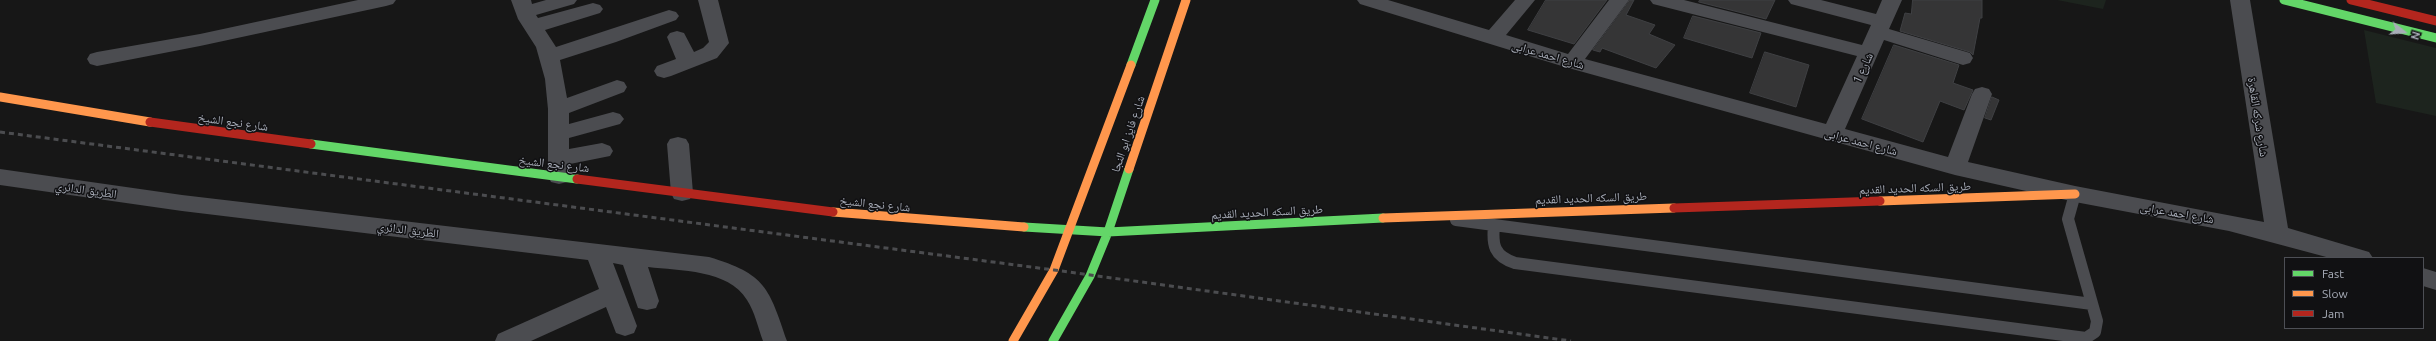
<!DOCTYPE html>
<meta charset="utf-8">
<style>
body{margin:0}
#map{position:relative;width:2436px;height:341px;overflow:hidden;background:#171717;font-family:Ubuntu,sans-serif}
canvas{display:block}
.legend{position:absolute;left:2284px;top:257px;width:140px;height:72px;box-sizing:border-box;background:#111113;border:1px solid #4d4f55;margin:0;padding:5px 7px;list-style:none;font-size:12px;color:#a8adb8}
.legend li{display:flex;align-items:center;gap:8px;height:20px}
.legend b{width:20px;border:1px solid #4d4f55}
.north{position:absolute;left:2384px;top:12px;width:40px;height:40px;-webkit-text-stroke:3px #111113;paint-order:stroke;rotate:107deg;font-size:11px;font-weight:700;line-height:16px;text-align:center;color:#a8adb8}
.north::after{content:'';display:block;margin:auto;width:14px;height:18px;background:#a8adb8;clip-path:polygon(50% 0,100% 100%,50% 72%,0 100%)}
</style>
<div id="map">
<canvas width="2436" height="341"></canvas>
<ul class="legend">
<li><b style="height:5px;background:#63d668"></b>Fast</li>
<li><b style="height:5px;background:#ff974d"></b>Slow</li>
<li><b style="height:5px;background:#b3261e"></b>Jam</li>
</ul>
<div class="north">N</div>
</div>
<script>
const c = document.querySelector('canvas').getContext('2d');
c.lineJoin = 'round';
function fill(path, color) { c.fillStyle = color; c.fill(path, 'evenodd'); }
function strokePath(path, color, width, dash) { c.strokeStyle = color; c.lineWidth = width; c.lineCap = dash ? 'butt' : 'round'; c.setLineDash(dash || []); c.stroke(path); }
function label(font, color, halo, rows, align = 'center') {
  c.font = font + ' Ubuntu,"Noto Naskh Arabic",sans-serif'; c.lineWidth = 3; c.setLineDash([]); c.textBaseline = 'middle'; c.strokeStyle = halo; c.fillStyle = color; for (const [text, x, y, turn = 0] of rows) {
    c.save(); c.translate(x, y); c.rotate((+turn || 0) * Math.PI / 180); c.textAlign = isNaN(turn) ? turn : align; if (halo) c.strokeText(text, 0, 0); c.fillText(text, 0, 0); c.restore();
  }
}
fill(new Path2D(`
 M 2057,0 L 2106,0 L 2103,9 Z
 M 2364,30 L 2436,48 L 2436,116 L 2376,103 Z`), '#1d241e');
const building = new Path2D(`
 M 1546,0 L 1607,0 L 1574,44 L 1528,30 Z
 M 1630,0 L 1634,0 L 1626,15 L 1655,25 L 1649,34 L 1675,45 L 1656,68 L 1602,48 L 1600,52 L 1593,50 Z
 M 1700,0 L 1775,0 L 1766,19 L 1699,2 Z
 M 1913,0 L 1982,0 L 1982,18 L 1980,18 L 1973,55 L 1970,52 L 1900,31 L 1905,13 L 1911,14 Z
 M 1693,16 L 1761,33 L 1752,58 L 1684,38 Z
 M 1894,45 L 1959,65 L 1953,83 L 1973,90 L 1964,110 L 1940,101 L 1923,142 L 1862,119 Z
 M 1765,52 L 1809,65 L 1796,107 L 1750,93 Z
 M 1992,97 L 1999,100 L 1991,120 L 1985,118 Z`);
fill(building, '#353536');
strokePath(building, '#3f4043', 1);
strokePath(new Path2D(`
 M 1456,220 L 2092,304
 M 1494,225 C 1492,245 1494,256 1515,263 L 2086,338 L 2095,332 L 2097,321 L 2068,219 L 2075,194`), '#4b4c50', 12);
fill(new Path2D(`
 M 358,0 L 396,0 L 393,4 L 386,6 L 200,46 L 97,66 L 90,64 L 87,59 L 90,54 L 97,52 L 200,34 Z
 M 511,0 L 531,0 L 532,4 L 546,0 L 577,0 L 574,4 L 536,15 L 538,18 L 593,3 L 600,5 L 603,9 L 600,13 L 545,30 L 556,47 L 669,10 L 676,12 L 679,16 L 676,20 L 616,42 L 560,60 L 567,98 L 617,80 L 624,82 L 627,87 L 624,92 L 569,113 L 569,124 L 613,112 L 620,114 L 624,119 L 620,124 L 569,138 L 569,149 L 602,143 L 610,146 L 613,151 L 610,156 L 570,164 L 570,176 L 567,182 L 559,184 L 551,182 L 548,176 L 548,109 L 545,79 L 536,47 L 518,19 Z
 M 698,0 L 718,0 L 729,43 L 717,58 L 671,76 L 664,78 L 657,76 L 654,71 L 657,66 L 676,59 L 667,37 L 670,33 L 677,31 L 684,33 L 694,52 L 703,48 L 709,42 Z
 M 1357,0 L 1388,0 L 1489,30 L 1515,0 L 1535,0 L 1506,35 L 1568,54 L 1609,0 L 1629,0 L 1585,59 L 1826,124 L 1857,56 L 1653,4 L 1650,0 L 1684,0 L 1862,45 L 1871,25 L 1791,4 L 1788,0 L 1821,0 L 1876,14 L 1882,0 L 1902,0 L 1889,29 L 1970,53 L 1973,58 L 1970,63 L 1963,65 L 1884,40 L 1845,129 L 1948,157 L 1972,94 L 1975,89 L 1982,87 L 1989,89 L 1992,94 L 1968,162 L 2075,186 L 2264,222 L 2230,0 L 2250,0 L 2288,228 L 2369,252 L 2373,258 L 2330,258 L 2229,231 L 2075,202 L 1955,175 L 1565,67 L 1360,4 Z
 M 678,137 L 686,139 L 689,144 L 693,193 L 690,199 L 682,201 L 674,199 L 671,193 L 667,144 L 670,139 Z
 M 0,169 L 182,195 L 709,257 C 766,274 769,288 787,341 L 763,341 C 758,328 755,312 747,300 C 728,269 680,271 648,267 L 659,301 L 656,308 L 647,310 L 638,308 L 623,265 L 613,263 L 637,326 L 634,333 L 625,336 L 616,333 L 606,307 L 531,341 L 495,341 L 498,334 L 599,289 L 588,260 L 182,211 L 0,185 Z
 M 2423,268 L 2436,272 L 2436,290 L 2423,286 Z`), '#4b4c50');
strokePath(new Path2D(`
 M 2284,0 L 2436,38
 M 1131,65 L 1155,0
 M 311,144 L 577,179
 M 1024,227 L 1108,232 L 1383,218
 M 1053,341 L 1090,276 L 1108,232 L 1129,169`), '#63d668', 9);
strokePath(new Path2D(`
 M 0,97 L 150,122
 M 1129,169 L 1186,0
 M 1880,201 L 2075,194
 M 833,212 L 1024,227
 M 1383,218 L 1674,208
 M 1013,341 L 1054,270 L 1131,65`), '#ff974d', 9);
strokePath(new Path2D(`
 M 2351,0 L 2436,21
 M 150,122 L 311,144
 M 577,179 L 833,212
 M 1674,208 L 1880,201`), '#b3261e', 9);
strokePath(new Path2D(`
 M 0,132 L 1054,270 L 1571,341`), '#4b4c4f', 3, [5, 4]);
label('12px', '#a8adb8', '#111113', [
 ["شارع احمد عرابى",1548,55,16],
 ["شارع 1",1863,68,-65],
 ["شارع شركه القاهرة",2258,117,81],
 ["شارع نجع الشيخ",233,122,8],
 ["شارع فايز ابو النجا",1128,134,-71],
 ["شارع احمد عرابى",1861,142,15],
 ["شارع نجع الشيخ",554,164,7],
 ["طريق السكه الحديد القديم",1915,188,-2],
 ["الطريق الدائري",86,190,8],
 ["طريق السكه الحديد القديم",1591,198,-2],
 ["شارع نجع الشيخ",875,204,6],
 ["طريق السكه الحديد القديم",1267,212,-3],
 ["شارع احمد عرابى",2177,213,10],
 ["الطريق الدائري",408,230,7]
]);
</script>
